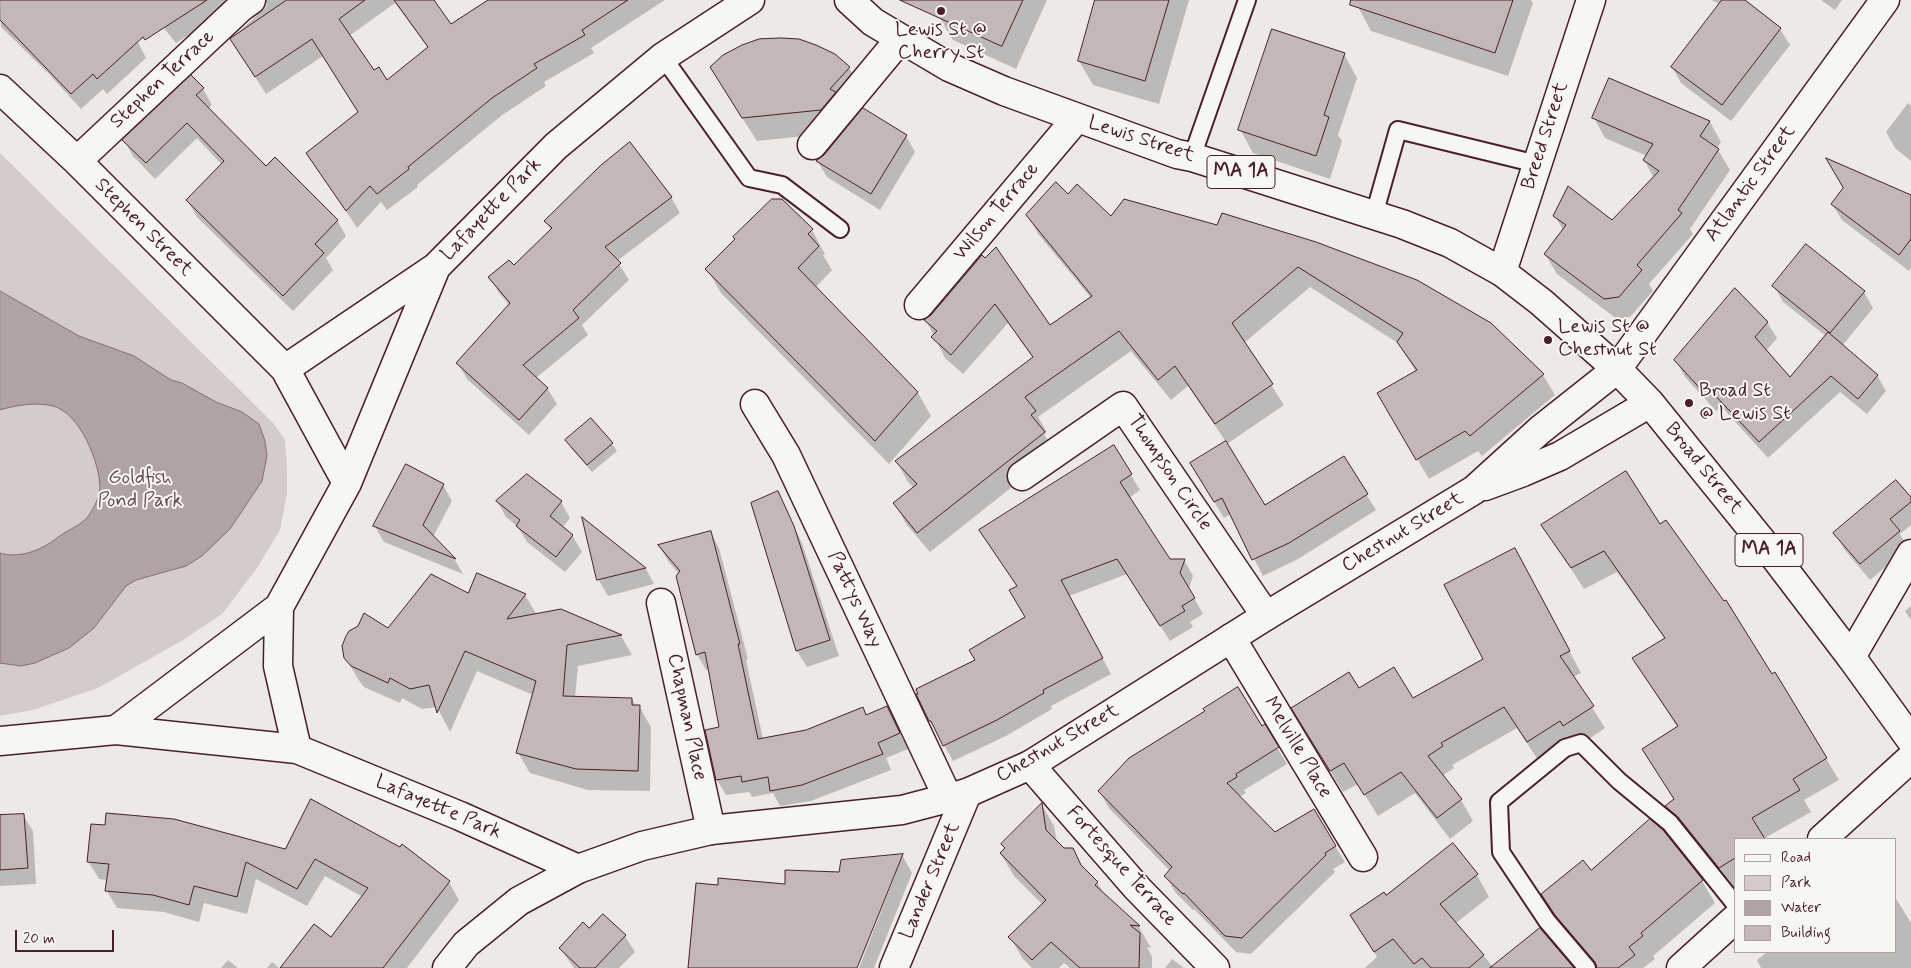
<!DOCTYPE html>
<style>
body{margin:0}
#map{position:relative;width:1911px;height:968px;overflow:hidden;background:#ece9e6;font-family:Mynerve,sans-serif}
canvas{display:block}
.legend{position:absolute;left:1734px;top:838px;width:162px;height:115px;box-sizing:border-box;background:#f6f6f2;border:1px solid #b1a0a2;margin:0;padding:6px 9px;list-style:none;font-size:15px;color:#4a1f2b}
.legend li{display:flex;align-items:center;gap:10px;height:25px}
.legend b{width:25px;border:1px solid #b1a0a2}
.scale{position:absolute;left:15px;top:930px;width:99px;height:22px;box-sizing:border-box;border:2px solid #4a1f2b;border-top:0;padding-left:6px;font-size:15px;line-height:18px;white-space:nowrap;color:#4a1f2b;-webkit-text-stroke:4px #f6f6f2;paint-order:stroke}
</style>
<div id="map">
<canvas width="1911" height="968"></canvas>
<ul class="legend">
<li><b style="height:6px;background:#f6f6f2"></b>Road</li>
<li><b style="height:14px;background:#d4cbca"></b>Park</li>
<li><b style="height:14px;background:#b1a2a3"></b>Water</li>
<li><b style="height:14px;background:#c4b7b7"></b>Building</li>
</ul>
<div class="scale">20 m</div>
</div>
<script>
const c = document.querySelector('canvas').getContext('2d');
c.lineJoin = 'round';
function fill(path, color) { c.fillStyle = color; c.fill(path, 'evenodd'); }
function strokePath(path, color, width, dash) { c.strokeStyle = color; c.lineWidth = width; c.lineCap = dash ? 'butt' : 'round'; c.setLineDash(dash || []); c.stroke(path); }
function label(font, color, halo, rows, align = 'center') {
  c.font = font + ' Mynerve,sans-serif'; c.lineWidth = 4; c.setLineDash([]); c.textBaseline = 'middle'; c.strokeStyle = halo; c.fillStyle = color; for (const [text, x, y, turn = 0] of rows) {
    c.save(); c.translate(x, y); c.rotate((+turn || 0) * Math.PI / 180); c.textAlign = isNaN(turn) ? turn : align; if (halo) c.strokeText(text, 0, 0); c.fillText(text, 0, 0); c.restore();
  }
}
fill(new Path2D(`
 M 0,153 L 273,423 L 285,440 L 287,468 L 287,494 L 280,530 L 257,568 L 222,614 L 183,640 L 98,688 L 33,710 L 0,716 Z`), '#d4cbca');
const water = new Path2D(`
 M 0,291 L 79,336 L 134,356 L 171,380 L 182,383 L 216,402 L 242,412 L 259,424 L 265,441 L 267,456 L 262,481 L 230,529 L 202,556 L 186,566 L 136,580 L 126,586 L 94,628 L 69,648 L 35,663 L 21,666 L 0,663 L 0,553 C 20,559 41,550 57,538 C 65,531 78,527 86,519 C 92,512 100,497 100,488 C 100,463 80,413 53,406 C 36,402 16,405 0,410 Z`);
fill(water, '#b1a2a3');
strokePath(water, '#886e73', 1);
fill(new Path2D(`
 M 0,0 L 95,0 L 138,42 L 146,58 L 107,94 L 103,89 L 81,109 L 48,73 L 1,27 Z
 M 141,0 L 432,0 L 451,25 L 490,0 L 665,0 L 591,48 L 594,53 L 544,82 L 546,86 L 501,116 L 417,185 L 418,187 L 387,210 L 381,202 L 357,228 L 308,153 L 359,112 L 323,56 L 266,94 L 231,39 L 266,7 L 267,3 L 261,2 L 215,18 L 176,43 ZM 395,3 L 428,48 L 387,82 L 374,71 L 349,36 Z
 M 947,0 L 1047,0 L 1016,69 L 953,40 L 939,17 Z
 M 1097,0 L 1189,0 L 1159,104 L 1093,85 L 1079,61 Z
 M 1360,0 L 1531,0 L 1533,3 L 1508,76 L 1371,31 L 1358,7 Z
 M 1711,0 L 1743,0 L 1780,29 L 1790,45 L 1731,121 L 1681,83 L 1672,67 L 1720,4 Z
 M 1821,0 L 1842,0 L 1835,10 Z
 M 1344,54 L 1357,78 L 1338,135 L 1342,141 L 1330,179 L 1253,153 L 1240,129 Z
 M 835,55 L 849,68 L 863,92 L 834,133 L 757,141 L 725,91 Z
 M 191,77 L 203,89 L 212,105 L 208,109 L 266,167 L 337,220 L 346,236 L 326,258 L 333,270 L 293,311 L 197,217 L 187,200 L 222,165 L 197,138 L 155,179 L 133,156 L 124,140 Z
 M 1610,79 L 1710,122 L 1721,142 L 1717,148 L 1730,170 L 1690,229 L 1693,234 L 1649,284 L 1653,291 L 1630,317 L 1617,319 L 1557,274 L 1545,254 L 1563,230 L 1555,216 L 1612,221 L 1654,178 L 1644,160 L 1647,156 L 1605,138 L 1594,118 Z
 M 1908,103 L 1911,106 L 1911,161 L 1895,148 L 1886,132 Z
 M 906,136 L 915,152 L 880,210 L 827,177 L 818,162 L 825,156 Z
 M 1068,196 L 1111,218 L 1218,226 L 1543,375 L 1555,395 L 1482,456 L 1478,451 L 1429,479 L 1379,394 L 1416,372 L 1398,343 L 1310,287 L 1244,343 L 1284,405 L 1227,444 L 1265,506 L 1366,494 L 1376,510 L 1298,559 L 1263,576 L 1231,514 L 1224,518 L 1201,480 L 1226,442 L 1188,386 L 1171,400 L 1131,351 L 1038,417 L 1047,432 L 1044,434 L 1055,453 L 930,552 L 906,524 L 895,503 L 914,488 L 908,482 L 897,462 L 1033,358 L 1008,323 L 963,374 L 945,358 L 926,320 L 932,316 L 982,257 L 1050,327 L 1091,298 L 1039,235 L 1027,215 Z
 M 671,197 L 680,213 L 617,261 L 629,280 L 582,325 L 588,335 L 536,378 L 547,388 L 557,404 L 529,435 L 467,379 L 458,363 L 510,306 L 499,293 L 490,277 L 514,267 L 551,230 L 546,221 Z
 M 1911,197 L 1911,267 L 1909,271 L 1842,220 L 1832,204 Z
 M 812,230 L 825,254 L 823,255 L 832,270 L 815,288 L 918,393 L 931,416 L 889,464 L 721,293 L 707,269 Z
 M 1774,286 L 1864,292 L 1873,308 L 1842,346 L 1877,375 L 1886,391 L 1867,414 L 1840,392 L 1768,458 L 1721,406 L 1716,411 L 1685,377 L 1676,360 L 1767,322 L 1777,338 L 1766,351 L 1791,378 L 1826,336 L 1783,302 Z
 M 567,441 L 612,444 L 617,451 L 592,472 L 571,448 Z
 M 1113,446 L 1140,490 L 1129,498 L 1170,560 L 1184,560 L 1193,576 L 1189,589 L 1203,614 L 1190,622 L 1193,627 L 1170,641 L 1127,574 L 1069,596 L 1111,674 L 1051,706 L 1052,709 L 1006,736 L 953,761 L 930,721 L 977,661 L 1026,618 L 1018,587 L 981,531 Z
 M 443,485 L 452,501 L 433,537 L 455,560 L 463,574 L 384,542 L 374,525 Z
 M 777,492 L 802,543 L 839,656 L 807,667 L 797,651 L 752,504 Z
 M 1911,499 L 1911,525 L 1900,534 L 1908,548 L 1870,580 L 1844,549 L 1835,533 Z
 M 497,501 L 561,502 L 570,518 L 562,528 L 572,535 L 582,552 L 565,572 L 527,542 L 517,526 L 506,517 Z
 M 584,521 L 646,569 L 654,584 L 608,596 L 598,579 Z
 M 1543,525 L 1659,526 L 1771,676 L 1775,674 L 1839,780 L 1804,800 L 1811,812 L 1763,839 L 1735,839 L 1735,887 L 1732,888 L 1679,827 L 1667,806 L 1674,800 L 1643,749 L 1678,728 L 1633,659 L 1665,639 L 1617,572 L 1584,589 Z
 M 711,533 L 719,548 L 748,659 L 746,660 L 763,739 L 807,732 L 863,709 L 867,716 L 887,708 L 908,749 L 886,758 L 891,770 L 811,801 L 780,806 L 773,793 L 752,797 L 749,792 L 726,795 L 717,780 L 706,731 L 721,728 L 709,669 L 706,670 L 697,654 L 679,574 L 668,561 L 659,546 Z
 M 1527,571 L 1581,673 L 1573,677 L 1605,728 L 1577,747 L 1540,763 L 1517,728 L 1452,765 L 1454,768 L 1442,776 L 1461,800 L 1473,821 L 1450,839 L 1415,793 L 1378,816 L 1358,784 L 1343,792 L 1305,730 L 1359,690 L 1413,700 L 1485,659 Z
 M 478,575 L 525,595 L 537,615 L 561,610 L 621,636 L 632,655 L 578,666 L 575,698 L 632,699 L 636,706 L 639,706 L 651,727 L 650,791 L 588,790 L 530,773 L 518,753 L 533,695 L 477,671 L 450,732 L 437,707 L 422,709 L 402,698 L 400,703 L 364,687 L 358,679 L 346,658 L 388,630 L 469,594 Z
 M 1911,606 L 1911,620 L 1905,611 Z
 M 1264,726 L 1287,764 L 1244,790 L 1246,793 L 1239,797 L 1275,834 L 1335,846 L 1345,862 L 1333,869 L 1335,872 L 1251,954 L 1236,952 L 1194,909 L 1193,910 L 1175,892 L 1166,876 L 1170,871 L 1109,808 L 1100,792 Z
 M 1042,805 L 1054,826 L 1057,842 L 1063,849 L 1072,849 L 1084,869 L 1097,882 L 1104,894 L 1139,927 L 1151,948 L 1147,947 L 1152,957 L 1152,968 L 1070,968 L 1064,963 L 1059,968 L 1032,968 L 1023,959 L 1010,937 L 1043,905 L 1014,876 L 1001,854 L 1006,850 L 1003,844 Z
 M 23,815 L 33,831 L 36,884 L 0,886 L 0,816 Z
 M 285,850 L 449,882 L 459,900 L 407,968 L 282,968 L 331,938 L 363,897 L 325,876 L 307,906 L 256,879 L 247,914 L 204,903 L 199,922 L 164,912 L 117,908 L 107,891 L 108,880 L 99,879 L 88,861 Z
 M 902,855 L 912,873 L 874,968 L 859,968 L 896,873 L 894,873 L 856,968 L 689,968 L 719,886 L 786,885 L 840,874 Z
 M 1591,872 L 1702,881 L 1715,903 L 1653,956 L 1655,959 L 1643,968 L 1595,968 L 1570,938 L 1543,894 Z
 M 1477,875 L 1489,897 L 1456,923 L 1493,967 L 1572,968 L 1365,968 L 1377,957 L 1351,916 L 1386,897 Z
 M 1895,897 L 1911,923 L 1911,968 L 1761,968 L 1757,960 L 1767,952 L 1895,952 Z
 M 590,930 L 625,936 L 635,952 L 619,968 L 574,968 L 560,948 Z
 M 1172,959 L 1184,968 L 1165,968 Z
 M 228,960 L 238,968 L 221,968 Z
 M 272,962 L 279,968 L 267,968 Z`), '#0003');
const building = new Path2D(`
 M 0,0 L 207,0 L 145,40 L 143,37 L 97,79 L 93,74 L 71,94 L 0,20 Z
 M 287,0 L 365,0 L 339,19 L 374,70 L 379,67 L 387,80 L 428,47 L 394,0 L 434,0 L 451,24 L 488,0 L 628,0 L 582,30 L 585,35 L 534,64 L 537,68 L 492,98 L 408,167 L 409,169 L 377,194 L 370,186 L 346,211 L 306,153 L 358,112 L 312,39 L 255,77 L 230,39 Z
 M 900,0 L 1023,0 L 1002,46 Z
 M 1095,0 L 1169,0 L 1145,81 L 1078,61 Z
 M 1351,0 L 1513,0 L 1495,53 L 1350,5 Z
 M 1722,0 L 1745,0 L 1781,28 L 1722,105 L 1671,67 Z
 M 1272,29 L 1345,53 L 1324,115 L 1329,117 L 1316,156 L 1238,130 Z
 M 781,38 L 799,39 L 816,45 L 835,54 L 850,67 L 830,89 L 836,92 L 821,110 L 742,118 L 710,67 L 723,55 L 742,45 L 759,39 Z
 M 191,75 L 204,88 L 196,95 L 266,166 L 275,157 L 338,220 L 315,244 L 324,253 L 283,296 L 186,200 L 224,161 L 187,123 L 146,163 L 122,140 Z
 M 1609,78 L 1710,121 L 1700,136 L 1719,149 L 1678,210 L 1682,213 L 1637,265 L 1642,270 L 1619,297 L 1604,299 L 1544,254 L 1566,225 L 1553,216 L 1568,186 L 1612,220 L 1659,171 L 1643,160 L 1653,144 L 1592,118 Z
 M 863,108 L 907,135 L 871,194 L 816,161 L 824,155 Z
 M 630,142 L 672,197 L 605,247 L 621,263 L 573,310 L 579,318 L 523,365 L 548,388 L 519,420 L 456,363 L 510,303 L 488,277 L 509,260 L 514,265 L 552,228 L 544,221 L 600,166 Z
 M 1826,158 L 1911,195 L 1911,239 L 1899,255 L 1831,204 L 1843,188 Z
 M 1056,182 L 1068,194 L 1077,184 L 1111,216 L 1124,199 L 1217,225 L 1222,213 L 1316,242 L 1417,280 L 1491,323 L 1544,374 L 1470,436 L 1465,431 L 1416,460 L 1377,393 L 1417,370 L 1397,342 L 1403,333 L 1298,267 L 1232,323 L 1273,384 L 1215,424 L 1175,366 L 1158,380 L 1119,331 L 1025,397 L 1036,411 L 1031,415 L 1045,432 L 917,533 L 893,503 L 917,484 L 895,461 L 1033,357 L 995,304 L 951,355 L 931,337 L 937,331 L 924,320 L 931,315 L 982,255 L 985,258 L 996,247 L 1050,325 L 1092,296 L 1026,215 Z
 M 772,199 L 782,199 L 813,229 L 808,234 L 819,246 L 798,268 L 918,392 L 875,441 L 705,269 L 735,239 L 733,237 Z
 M 1806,244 L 1865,291 L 1830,333 L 1772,286 Z
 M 1735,288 L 1768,322 L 1755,337 L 1790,377 L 1828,332 L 1878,375 L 1858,399 L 1831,376 L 1759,442 L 1711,391 L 1707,396 L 1674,360 Z
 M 591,418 L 613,443 L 587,465 L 565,440 Z
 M 1226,441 L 1265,505 L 1344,456 L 1368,494 L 1289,543 L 1252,560 L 1222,498 L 1214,502 L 1190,463 Z
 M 1114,445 L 1132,474 L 1120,482 L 1170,559 L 1185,559 L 1180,573 L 1195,598 L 1182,606 L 1185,611 L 1160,626 L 1117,559 L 1061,580 L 1103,658 L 1043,690 L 1044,693 L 997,720 L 943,746 L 931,721 L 929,721 L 916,694 L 918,694 L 916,689 L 975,660 L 969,650 L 1025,617 L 1009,590 L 1017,586 L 979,530 Z
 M 406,464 L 444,484 L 423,525 L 456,559 L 373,526 Z
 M 1626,471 L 1660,524 L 1666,520 L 1724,601 L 1726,600 L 1772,674 L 1775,672 L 1827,758 L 1793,779 L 1800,790 L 1752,818 L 1765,839 L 1735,839 L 1735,858 L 1719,868 L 1678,817 L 1665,806 L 1674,799 L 1642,749 L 1678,726 L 1632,658 L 1665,638 L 1604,551 L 1571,568 L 1541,525 Z
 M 527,474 L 562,501 L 550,516 L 573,535 L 556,557 L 516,526 L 520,520 L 496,501 Z
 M 1896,480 L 1911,497 L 1911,502 L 1890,519 L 1900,531 L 1860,564 L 1833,533 Z
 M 778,491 L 794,526 L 830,640 L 796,651 L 751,503 Z
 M 582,517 L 646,568 L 597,580 Z
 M 711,531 L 740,644 L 738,644 L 758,739 L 806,730 L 863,707 L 866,715 L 887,706 L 900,733 L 878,743 L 883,754 L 802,785 L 770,791 L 768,777 L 742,782 L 741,776 L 716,780 L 705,730 L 719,727 L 705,652 L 696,655 L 676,576 L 680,571 L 658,545 Z
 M 1515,548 L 1570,651 L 1560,656 L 1594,706 L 1563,726 L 1560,721 L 1527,742 L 1504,707 L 1441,743 L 1443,746 L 1428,756 L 1462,799 L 1437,818 L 1401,772 L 1364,795 L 1344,763 L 1330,771 L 1291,708 L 1349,672 L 1359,688 L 1394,667 L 1413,698 L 1483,659 L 1444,585 Z
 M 477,573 L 526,594 L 507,619 L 561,609 L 622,635 L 567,645 L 563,696 L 632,698 L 632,705 L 640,705 L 638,771 L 576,769 L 516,753 L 536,681 L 465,651 L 437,713 L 429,685 L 410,689 L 390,678 L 388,683 L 351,666 L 344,658 L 342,646 L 346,636 L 349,631 L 358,626 L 364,613 L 388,628 L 431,574 L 468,593 Z
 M 1238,687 L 1262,726 L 1265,724 L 1279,747 L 1236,774 L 1237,777 L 1227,783 L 1275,832 L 1314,809 L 1336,846 L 1325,853 L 1326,855 L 1242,938 L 1225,936 L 1184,893 L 1183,894 L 1164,876 L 1172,867 L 1098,791 L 1129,758 L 1205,711 L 1203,709 Z
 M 311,799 L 400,847 L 402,844 L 450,881 L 383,968 L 280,968 L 314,924 L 331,937 L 368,888 L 315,859 L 297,889 L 246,862 L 237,897 L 194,886 L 189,905 L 153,895 L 105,891 L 109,864 L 87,862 L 91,824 L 105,825 L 106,813 L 174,819 L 285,849 Z
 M 1042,803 L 1046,830 L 1064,848 L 1073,848 L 1081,865 L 1098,882 L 1095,885 L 1140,926 L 1130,925 L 1140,933 L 1139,968 L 1080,968 L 1051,942 L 1032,960 L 1008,937 L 1046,900 L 1000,853 L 1005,848 L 1001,844 Z
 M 24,814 L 28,868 L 0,870 L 0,815 Z
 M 1650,819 L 1663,830 L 1703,880 L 1641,933 L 1643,936 L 1629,947 L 1635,955 L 1618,968 L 1597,968 L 1595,962 L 1555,915 L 1541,894 L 1583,860 L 1591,870 Z
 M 1453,843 L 1478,874 L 1440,904 L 1484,955 L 1469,968 L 1431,968 L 1422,958 L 1414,964 L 1393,939 L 1374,952 L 1350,915 L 1384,892 L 1386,895 Z
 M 903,854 L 857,968 L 688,968 L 696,883 L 718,885 L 718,878 L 785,884 L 785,870 L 839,872 L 841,860 Z
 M 603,914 L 626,935 L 595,968 L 580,968 L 559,948 L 583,922 L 589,928 Z
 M 1540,928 L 1574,968 L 1490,968 Z`);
fill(building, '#c4b7b7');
strokePath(building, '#4a1f2b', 1);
const service = new Path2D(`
 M 663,57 L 749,178 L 782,185 L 840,229
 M 1192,157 L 1247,0
 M 1374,215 L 1398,130 L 1537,164
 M 1587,968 L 1547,921 L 1501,852 L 1499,802 L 1565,748 L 1581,743 L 1619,781 L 1670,823 L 1735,904`);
const minor = new Path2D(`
 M 0,89 L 77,161 L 285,369 L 347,483
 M 812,145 L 900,39
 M 77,161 L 241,7 L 251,0
 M 1502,272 L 1591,0
 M 919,305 L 1076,119
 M 285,369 L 436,267
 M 1617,369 L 1885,0
 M 755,404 L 786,455 L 948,798
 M 1022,476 L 1123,406 L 1266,616
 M 661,603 L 711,830
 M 279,607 L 278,666 L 297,749
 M 1231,638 L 1363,857
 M 1851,657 L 1911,554
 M 116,730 L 279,607 L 347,483 L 436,267 L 556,146 L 663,57 L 750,0
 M 1030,765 L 1137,888 L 1215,968
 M 1822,839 L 1911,758
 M 894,968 L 967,793
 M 1681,968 L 1735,919`);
const tertiary = new Path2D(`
 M 0,741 L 116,730 L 297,749 L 460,816 L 578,869`);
const primary = new Path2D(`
 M 849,0 L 873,22 L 949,67 L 1004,91 L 1177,154 L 1192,157 L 1402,224 L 1450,243 L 1502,272 L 1541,302 L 1617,369 L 1650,403 L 1777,560 L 1851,657 L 1911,740
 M 1485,486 L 1523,472 L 1560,456 L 1650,403
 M 447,968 L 466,944 L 519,901 L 578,869 L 642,846 L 711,830 L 902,810 L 967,793 L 1030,765 L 1266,616 L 1474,490 L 1540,430 L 1617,369`);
strokePath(service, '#4a1f2b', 20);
strokePath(minor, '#4a1f2b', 31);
strokePath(tertiary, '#4a1f2b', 31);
strokePath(primary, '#4a1f2b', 31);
strokePath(service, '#f6f6f2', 16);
strokePath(minor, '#f6f6f2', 28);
strokePath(tertiary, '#f6f6f2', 28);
strokePath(primary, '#f6f6f2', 28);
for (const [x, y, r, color] of [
 [941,11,5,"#4a1f2b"],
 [1548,340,5,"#4a1f2b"],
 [1689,403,5,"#4a1f2b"]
]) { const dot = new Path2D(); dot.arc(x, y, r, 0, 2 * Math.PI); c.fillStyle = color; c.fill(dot); strokePath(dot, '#f6f6f2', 2); }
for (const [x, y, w] of [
 [1241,172,68],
 [1769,550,68]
]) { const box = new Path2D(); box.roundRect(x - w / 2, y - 16.5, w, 33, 4); c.fillStyle = '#f6f6f2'; c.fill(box); strokePath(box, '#4a1f2b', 1); }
label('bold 19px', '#4a1f2b', null, [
 ["MA 1A",1241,172],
 ["MA 1A",1769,550]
]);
label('20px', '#4a1f2b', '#f6f6f2', [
 ["Lewis St @",941,31,"center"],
 ["Cherry St",941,54,"center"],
 ["Lewis St @",1558,328],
 ["Chestnut St",1558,351],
 ["Broad St",1699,392],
 ["@ Lewis St",1699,415]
], 'left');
label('20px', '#4a1f2b', '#f6f6f2', [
 ["Stephen Terrace",163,80,-43],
 ["Breed Street",1546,136,-72],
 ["Lewis Street",1141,140,18],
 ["Atlantic Street",1751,184,-54],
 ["Lafayette Park",492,210,-46],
 ["Wilson Terrace",997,212,-50],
 ["Stephen Street",143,228,45],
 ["Broad Street",1703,469,51],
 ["Thompson Circle",1169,473,56],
 ["Chestnut Street",1403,533,-31],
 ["Pattys Way",854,600,65],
 ["Chapman Place",686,717,78],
 ["Chestnut Street",1058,744,-30],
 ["Melville Place",1297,748,59],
 ["Lafayette Park",438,808,23],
 ["Fortesque Terrace",1121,867,48],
 ["Lander Street",931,881,-67]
]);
label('20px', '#6c4a53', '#f6f6f2', [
 ["Goldfish",140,479],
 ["Pond Park",140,502]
]);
</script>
